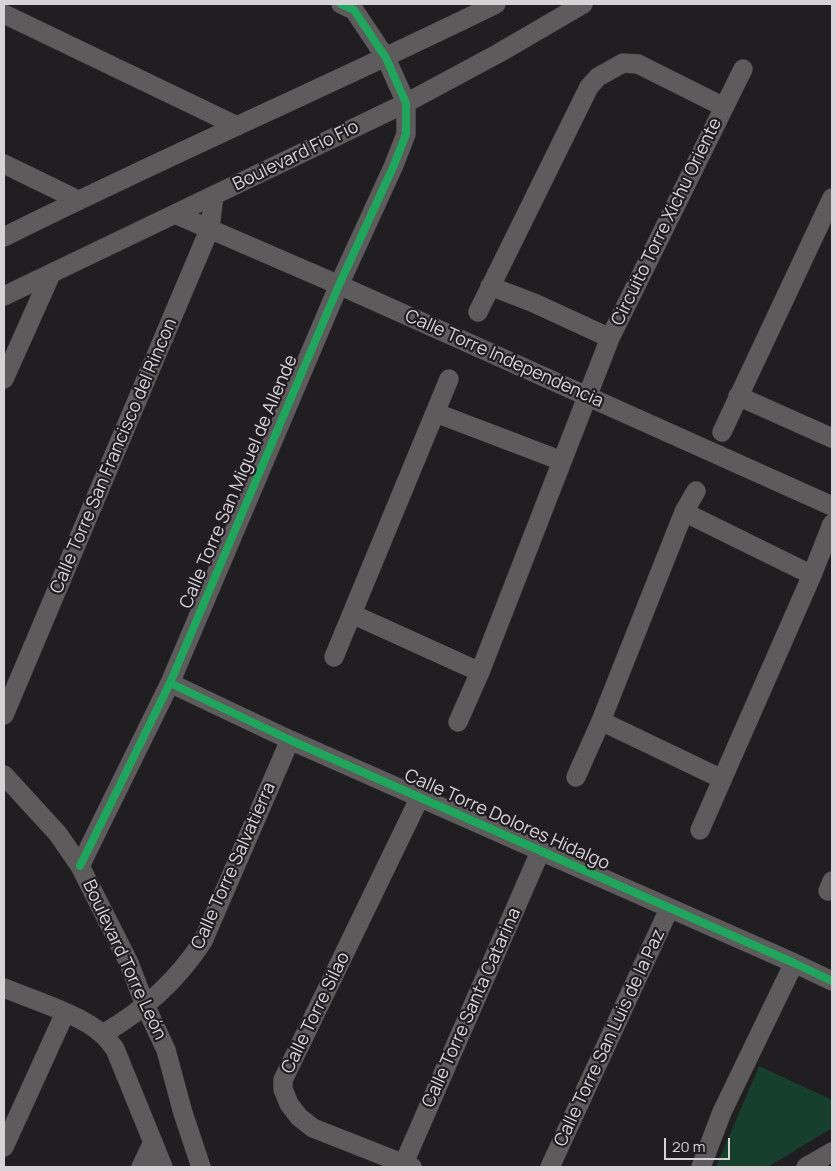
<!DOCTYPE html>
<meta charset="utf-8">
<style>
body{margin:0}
#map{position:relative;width:836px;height:1171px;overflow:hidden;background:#211e21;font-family:Manrope,sans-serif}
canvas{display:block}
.frame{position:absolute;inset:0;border:5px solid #d6d3d6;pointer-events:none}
.scale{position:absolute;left:664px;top:1138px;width:66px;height:22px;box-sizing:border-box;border:2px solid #d6d3d6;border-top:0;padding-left:6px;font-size:15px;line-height:18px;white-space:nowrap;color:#d6d3d6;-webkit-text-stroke:4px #221d22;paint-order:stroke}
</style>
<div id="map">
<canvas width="836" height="1171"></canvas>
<div class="frame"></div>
<div class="scale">20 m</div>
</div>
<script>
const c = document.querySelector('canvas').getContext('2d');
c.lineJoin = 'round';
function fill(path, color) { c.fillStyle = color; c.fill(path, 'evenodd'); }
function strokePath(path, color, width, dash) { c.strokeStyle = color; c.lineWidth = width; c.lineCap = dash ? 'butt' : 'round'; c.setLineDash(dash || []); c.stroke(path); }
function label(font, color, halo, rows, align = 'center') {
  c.font = font + ' Manrope,sans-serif'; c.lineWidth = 4.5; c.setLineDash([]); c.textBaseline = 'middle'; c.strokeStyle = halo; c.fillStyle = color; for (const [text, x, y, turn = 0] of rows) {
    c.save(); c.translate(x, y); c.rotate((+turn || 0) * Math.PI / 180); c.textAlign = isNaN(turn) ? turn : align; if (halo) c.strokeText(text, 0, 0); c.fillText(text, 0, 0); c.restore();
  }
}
fill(new Path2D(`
 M 759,1066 L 832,1100 L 832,1128 L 768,1167 L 716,1167 Z`), '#173f2d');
const street = new Path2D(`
 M 4,14 L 237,126
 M 4,164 L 78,200
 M 175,214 L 339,285 L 832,506
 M 4,237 C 166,156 333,84 496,4
 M 490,286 L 534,303 L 610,338
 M 4,296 L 406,103 L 499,53 L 583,4
 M 478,312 L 589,87 L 598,77 L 623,63 L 638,64 L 724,107
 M 4,379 L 51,274
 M 738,396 L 832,438
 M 436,413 L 562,461
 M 722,432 L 832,198
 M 684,512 L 812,575
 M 352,614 L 480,672
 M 334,657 L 449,379
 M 170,683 L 290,740 L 794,963 L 832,981
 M 4,715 L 210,228 L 214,195
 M 601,721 L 722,779
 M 458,722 L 480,672 L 610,338 L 743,69
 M 4,775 L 58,834 L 80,866 L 129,963 L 145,1005 L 166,1050 L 183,1113 L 201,1167
 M 576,777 L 601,721 L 684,512 L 696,491
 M 700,830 L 812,575 L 832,524
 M 80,866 L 170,683 L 339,285 L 394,165 L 406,134 L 406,103 L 386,58 L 354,10 L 341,4
 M 828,891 L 832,881
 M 4,988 C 31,999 82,1015 102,1034 C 107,1038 111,1044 115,1049 L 163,1167
 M 103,1034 C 145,1009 176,982 203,941 L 290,740
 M 4,1147 L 65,1013
 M 404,1163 L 540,852
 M 141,1167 L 153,1142
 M 412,1167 L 313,1128 L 299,1117 L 289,1104 L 283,1089 L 283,1080 L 420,797
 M 550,1167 L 669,909
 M 701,1167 L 722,1112 L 794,963
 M 806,1167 L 832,1152`);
strokePath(street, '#393839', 20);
strokePath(street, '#5d5b5c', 19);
strokePath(new Path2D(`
 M 170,683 L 290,740 L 794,963 L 832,981
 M 80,866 L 170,683 L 339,285 L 394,165 L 406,134 L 406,103 L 386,58 L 354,10 L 341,4`), '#20a55d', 8);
label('18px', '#d6d3d6', '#221d22', [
 ["Boulevard Fio Fio",296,156,-26],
 ["Circuito Torre Xichu Oriente",667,222,-64],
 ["Calle Torre Independencia",504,359,24],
 ["Calle Torre San Francisco del Rincon",114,456,-67],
 ["Calle Torre San Miguel de Allende",239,482,-67],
 ["Calle Torre Dolores Hidalgo",507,820,24],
 ["Calle Torre Salvatierra",234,866,-66],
 ["Boulevard Torre León",124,960,65],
 ["Calle Torre Santa Catarina",472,1008,-66],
 ["Calle Torre Silao",316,1013,-64],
 ["Calle Torre San Luis de la Paz",610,1038,-65]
]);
</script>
